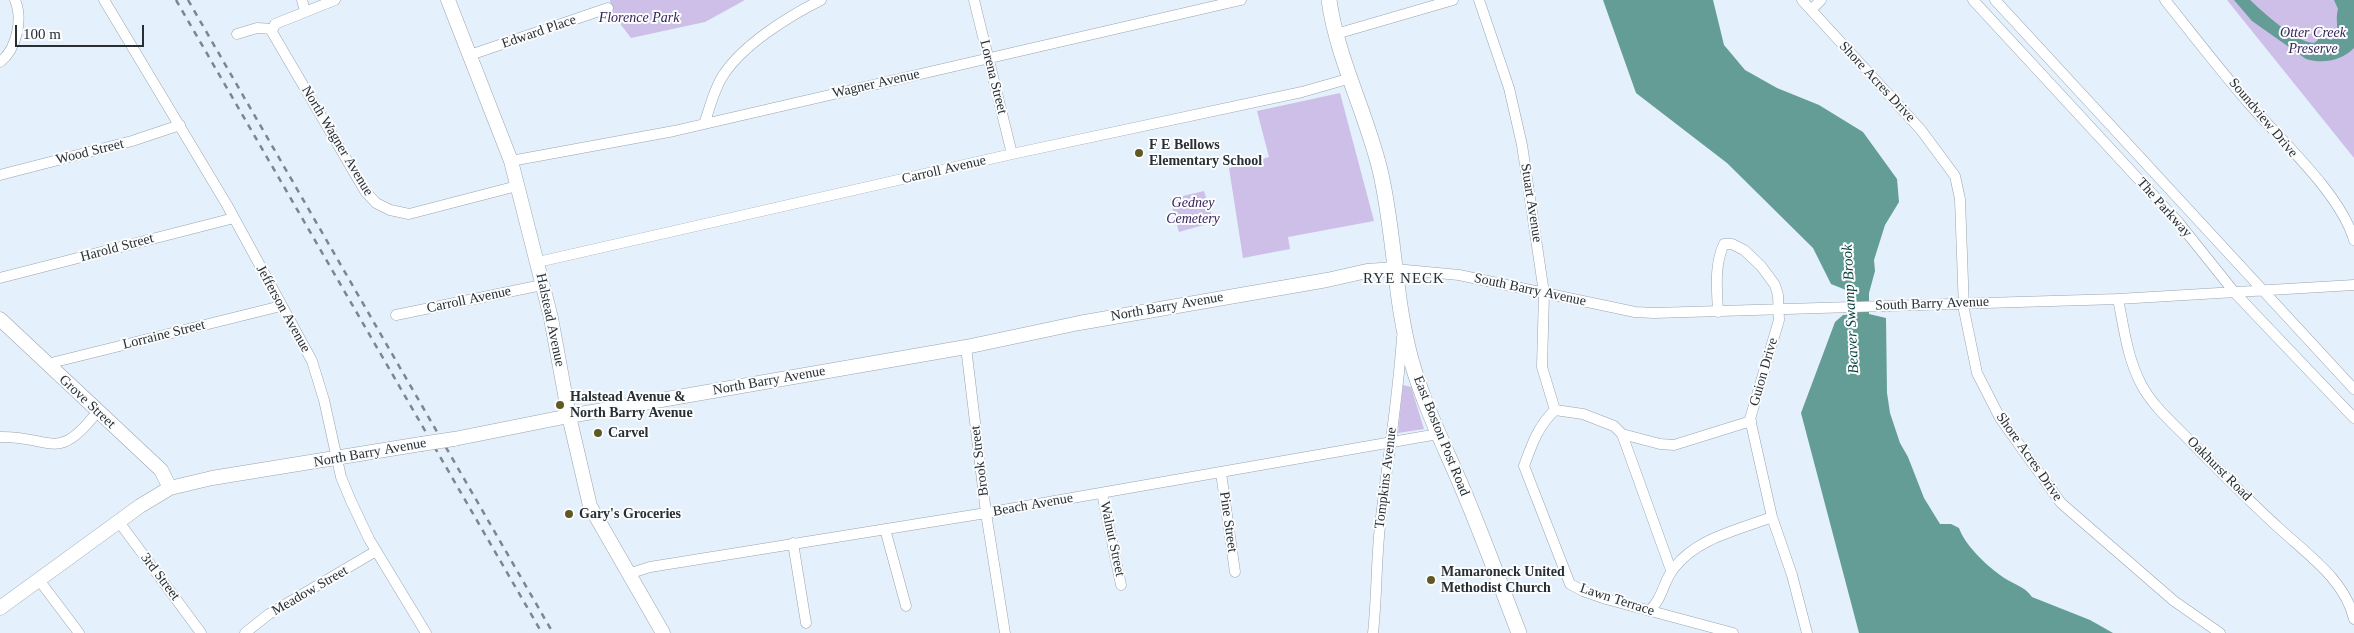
<!DOCTYPE html>
<style>
body{margin:0}
#map{position:relative;width:2354px;height:633px;overflow:hidden;background:#e4f0fb;font-family:Georgia,serif}
canvas{display:block}
.scale{position:absolute;left:15px;top:25px;width:129px;height:22px;box-sizing:border-box;border:2px solid #292e32;border-top:0;padding-left:6px;font-size:15px;line-height:18px;white-space:nowrap;color:#292e32;-webkit-text-stroke:4px #fafcfe;paint-order:stroke}
</style>
<div id="map">
<canvas width="2354" height="633"></canvas>
<div class="scale">100 m</div>
</div>
<script>
const c = document.querySelector('canvas').getContext('2d');
c.lineJoin = 'round';
function fill(path, color) { c.fillStyle = color; c.fill(path, 'evenodd'); }
function strokePath(path, color, width, dash) { c.strokeStyle = color; c.lineWidth = width; c.lineCap = dash ? 'butt' : 'round'; c.setLineDash(dash || []); c.stroke(path); }
function label(font, color, halo, rows, align = 'center') {
  c.font = font + ' Georgia,serif'; c.lineWidth = 4; c.setLineDash([]); c.textBaseline = 'middle'; c.strokeStyle = halo; c.fillStyle = color; for (const [text, x, y, turn = 0] of rows) {
    c.save(); c.translate(x, y); c.rotate((+turn || 0) * Math.PI / 180); c.textAlign = isNaN(turn) ? turn : align; if (halo) c.strokeText(text, 0, 0); c.fillText(text, 0, 0); c.restore();
  }
}
fill(new Path2D(`
 M 610,0 L 745,0 L 705,22 L 631,38 L 612,13 Z
 M 2227,0 L 2354,0 L 2354,158 Z
 M 1340,93 L 1374,221 L 1288,237 L 1290,249 L 1243,258 L 1229,168 L 1269,157 L 1257,111 Z
 M 1204,191 L 1214,222 L 1179,232 L 1170,199 Z
 M 1403,385 L 1411,387 L 1424,429 L 1398,433 Z`), '#cdbfe8');
fill(new Path2D(`
 M 1603,0 L 1713,0 L 1724,45 L 1745,70 L 1777,88 L 1819,105 L 1863,132 L 1897,179 L 1899,202 L 1885,225 L 1874,260 L 1875,271 L 1869,293 L 1869,314 L 1886,318 L 1887,393 L 1890,413 L 1900,443 L 1908,457 L 1924,498 L 1940,524 L 1951,524 L 1959,528 C 1965,545 1985,564 2000,575 C 2011,584 2024,585 2032,597 L 2090,620 L 2113,633 L 1859,633 L 1801,413 L 1835,322 L 1843,315 L 1857,314 L 1856,294 L 1831,284 L 1813,248 L 1727,163 L 1636,93 Z
 M 2234,0 L 2250,0 C 2264,13 2295,42 2314,43 L 2318,40 L 2317,35 L 2331,40 L 2336,37 C 2339,28 2335,19 2338,9 L 2334,0 L 2354,0 L 2354,48 C 2341,61 2323,64 2306,59 L 2252,21 Z`), '#639d96');
const street = new Path2D(`
 M 104,0 L 227,205 L 312,361 L 324,400 L 341,477 L 351,501 L 369,539 L 426,633
 M 302,0 L 305,11
 M 974,0 L 1012,154
 M 1479,0 L 1509,88 L 1522,145 L 1544,293 L 1542,367 L 1555,410
 M 1802,0 L 1921,130 L 1955,176 L 1960,199 L 1964,310 L 1977,373 L 2000,418 L 2061,503 L 2174,601 L 2220,633
 M 1973,0 L 2179,223 L 2235,293 L 2354,418
 M 1995,0 L 2354,389
 M 2165,0 C 2194,36 2222,73 2252,107 C 2284,143 2341,195 2354,240
 M 1811,10 L 1821,0
 M 273,29 L 272,32 L 365,191 L 376,203 L 390,210 L 409,214 L 517,186
 M 273,29 L 275,24 L 335,0
 M 237,34 L 257,28 L 273,29
 M 1336,34 L 1453,0
 M 470,55 L 608,8
 M 0,62 C 17,49 23,19 15,0
 M 704,124 C 710,108 714,88 724,74 C 744,44 789,16 821,0
 M 511,161 L 674,131 L 1241,0
 M 0,175 L 132,141 L 180,125
 M 538,262 L 1012,154 L 1302,92 L 1351,78
 M 1395,269 L 1459,275 L 1635,312 L 1654,313 L 2118,299 L 2354,285
 M 0,278 L 234,218
 M 2118,299 C 2124,328 2127,357 2141,384 C 2153,407 2175,425 2193,444 C 2222,473 2250,502 2280,529 C 2308,555 2345,580 2354,619
 M 1718,312 C 1717,289 1714,265 1724,244 L 1732,244 L 1744,250 L 1761,266 L 1775,285 L 1778,295 L 1779,320 L 1750,419 L 1772,517 L 1792,575 L 1807,633
 M 396,315 L 542,285
 M 966,347 L 986,513 L 1005,633
 M 47,364 L 281,306
 M 1555,410 C 1538,426 1532,444 1524,466 L 1570,584 L 1583,591 L 1606,599 L 1733,633
 M 1555,410 L 1583,414 L 1614,426 L 1622,434 L 1660,444 L 1674,445 L 1751,421
 M 1622,434 L 1671,570
 M 0,437 C 52,436 57,464 97,412
 M 1221,473 L 1235,572
 M 1102,493 L 1121,585
 M 119,522 L 201,633
 M 885,529 L 906,606
 M 793,543 L 806,623
 M 628,574 L 650,567 L 986,513 L 1438,434
 M 39,580 L 79,633
 M 1649,611 C 1663,599 1663,581 1674,568 C 1697,538 1738,530 1772,517
 M 245,633 L 269,614 L 376,551
 M 1373,633 C 1377,597 1376,562 1380,526 C 1387,463 1398,400 1402,337`);
const secondary = new Path2D(`
 M 448,0 L 511,161 L 551,318 L 569,416 L 590,506 L 663,633
 M 0,319 L 161,470 L 170,488
 M 454,439 L 569,416 L 966,347 L 1079,323 L 1327,280 L 1367,271 L 1395,269
 M 0,608 L 140,506 L 170,488 L 212,478 L 421,444`);
const primary = new Path2D(`
 M 1329,0 C 1337,58 1366,112 1380,170 C 1395,233 1394,300 1412,363 C 1424,405 1444,445 1461,485 C 1482,534 1500,584 1519,633`);
strokePath(street, '#99a4af', 11);
strokePath(secondary, '#99a4af', 15);
strokePath(primary, '#99a4af', 16);
strokePath(street, '#fff', 10);
strokePath(secondary, '#fff', 14);
strokePath(primary, '#fff', 15);
strokePath(new Path2D(`
 M 176,0 L 542,633
 M 188,0 L 553,633`), '#7e868d', 2.5, [6, 6]);
const secondaryBridge = new Path2D(`
 M 421,444 L 454,439`);
strokePath(secondaryBridge, '#99a4af', 15, []);
strokePath(secondaryBridge, '#fff', 14);
for (const [x, y, r, color] of [
 [1139,153,5,"#605925"],
 [560,405,5,"#605925"],
 [598,433,5,"#605925"],
 [569,514,5,"#605925"],
 [1431,580,5,"#605925"]
]) { const dot = new Path2D(); dot.arc(x, y, r, 0, 2 * Math.PI); c.fillStyle = color; c.fill(dot); strokePath(dot, '#fafcfe', 2); }
label('italic 14px', '#372155', '#fafcfe', [
 ["Florence Park",639,18],
 ["Otter Creek",2313,33],
 ["Preserve",2313,49],
 ["Gedney",1193,203],
 ["Cemetery",1193,219]
]);
label('14px', '#292e32', '#fafcfe', [
 ["Edward Place",539,32,-19],
 ["Lorena Street",993,77,76],
 ["Shore Acres Drive",1877,82,47],
 ["Wagner Avenue",876,84,-13],
 ["Soundview Drive",2263,118,50],
 ["North Wagner Avenue",337,141,59],
 ["Wood Street",90,152,-14],
 ["Carroll Avenue",944,170,-13],
 ["Stuart Avenue",1531,203,81],
 ["The Parkway",2164,208,48],
 ["Harold Street",117,248,-15],
 ["South Barry Avenue",1530,290,12],
 ["Carroll Avenue",469,300,-12],
 ["South Barry Avenue",1932,304,-2],
 ["North Barry Avenue",1167,307,-10],
 ["Jefferson Avenue",283,309,61],
 ["Halstead Avenue",550,320,78],
 ["Lorraine Street",164,335,-14],
 ["Guion Drive",1764,372,-74],
 ["North Barry Avenue",769,381,-10],
 ["Grove Street",87,402,43],
 ["East Boston Post Road",1441,436,68],
 ["North Barry Avenue",370,453,-10],
 ["Shore Acres Drive",2029,457,55],
 ["Brook Street",980,461,-97],
 ["Oakhurst Road",2219,469,45],
 ["Tompkins Avenue",1386,478,-83],
 ["Beach Avenue",1033,505,-10],
 ["Pine Street",1228,522,82],
 ["Walnut Street",1112,539,78],
 ["3rd Street",160,577,53],
 ["Meadow Street",310,591,-30],
 ["Lawn Terrace",1617,600,18]
]);
label('bold 14px', '#292e32', '#fafcfe', [
 ["F E Bellows",1149,145],
 ["Elementary School",1149,161],
 ["Halstead Avenue &",570,397],
 ["North Barry Avenue",570,413],
 ["Carvel",608,433],
 ["Gary's Groceries",579,514],
 ["Mamaroneck United",1441,572],
 ["Methodist Church",1441,588]
], 'left');
c.letterSpacing = '1px';
label('15px', '#292e32', '#fafcfe', [
 ["RYE NECK",1404,279]
]);
c.letterSpacing = '0px';
label('italic 15px', '#063e3a', '#fafcfe', [
 ["Beaver Swamp Brook",1851,309,-93]
]);
</script>
